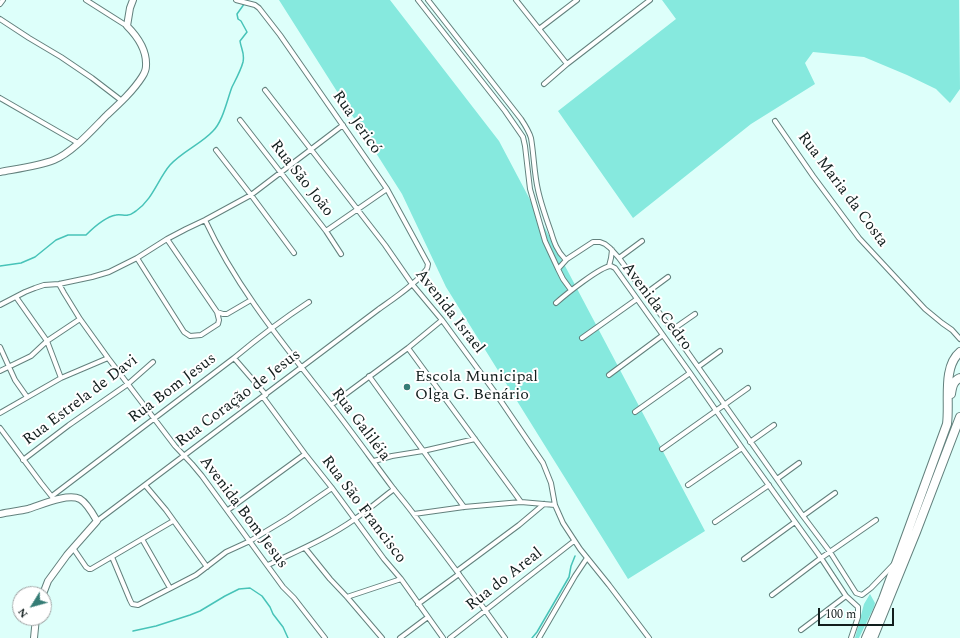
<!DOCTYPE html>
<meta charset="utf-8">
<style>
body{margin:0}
#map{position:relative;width:960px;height:638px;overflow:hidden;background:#ddfffa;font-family:Spectral,serif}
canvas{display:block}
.north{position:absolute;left:12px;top:586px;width:40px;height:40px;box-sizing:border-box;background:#fff;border:1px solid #a0a5a5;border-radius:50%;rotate:233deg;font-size:11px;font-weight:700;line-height:16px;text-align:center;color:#121e1d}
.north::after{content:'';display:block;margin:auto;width:14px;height:18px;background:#357c75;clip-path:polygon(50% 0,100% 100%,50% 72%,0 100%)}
.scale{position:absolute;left:818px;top:608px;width:76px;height:18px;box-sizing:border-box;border:2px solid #121e1d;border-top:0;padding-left:5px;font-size:12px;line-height:14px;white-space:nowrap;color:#121e1d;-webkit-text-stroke:3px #fff;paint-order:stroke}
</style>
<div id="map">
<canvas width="960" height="638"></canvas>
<div class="north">N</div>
<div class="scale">100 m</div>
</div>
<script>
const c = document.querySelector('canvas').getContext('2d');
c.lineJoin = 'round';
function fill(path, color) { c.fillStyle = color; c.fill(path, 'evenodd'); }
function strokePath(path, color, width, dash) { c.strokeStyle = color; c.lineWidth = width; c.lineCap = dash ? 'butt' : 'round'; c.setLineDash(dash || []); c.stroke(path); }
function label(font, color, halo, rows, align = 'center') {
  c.font = font + ' Spectral,serif'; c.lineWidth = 4; c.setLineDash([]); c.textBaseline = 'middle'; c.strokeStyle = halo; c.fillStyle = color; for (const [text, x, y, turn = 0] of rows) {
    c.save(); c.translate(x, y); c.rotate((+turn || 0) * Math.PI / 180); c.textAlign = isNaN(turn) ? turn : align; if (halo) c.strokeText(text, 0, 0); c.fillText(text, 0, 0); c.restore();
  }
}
fill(new Path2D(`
 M 279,0 L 390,0 L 499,141 L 705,531 L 628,579 L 446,287 L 402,194 Z
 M 662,0 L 959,0 L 960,89 L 950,103 L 936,89 L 907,75 L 864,57 L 813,52 L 805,63 L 815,84 L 751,124 L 633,218 L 558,111 L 676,19 Z
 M 870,594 L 875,603 L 874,607 L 859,638 L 855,638 L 864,604 Z`), '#86e9de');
strokePath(new Path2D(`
 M 0,266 L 21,263 L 35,257 L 56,240 L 68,235 L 86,235 C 94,227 105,217 116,215 C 120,214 125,216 128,215 C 131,215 134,212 136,211 C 153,199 158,179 170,165 C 183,151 201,144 213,131 C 223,121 227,100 232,87 C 236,79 241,70 243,62 C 245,53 241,49 240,41 L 247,32 L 241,21 L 238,19 L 237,14 L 247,0
 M 133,631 L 156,626 L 190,615 L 200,611 L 225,596 L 239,589 L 250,588 L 262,596 L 270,607 L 273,614 L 283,627 L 288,638
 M 532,638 L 537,632 L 569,577 L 571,566 L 575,556`), '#47c3b8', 1.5);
const street = new Path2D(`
 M 86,0 L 127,26
 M 418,0 L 505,111 L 523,137 L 525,146 L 530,189 L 545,241 L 558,269 L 563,279 L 571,290
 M 428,0 L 521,119 C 525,125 529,131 531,138 C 534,155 534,173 538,190 C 541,204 546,218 551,232 C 554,242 557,251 565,259 L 567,259
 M 516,0 L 567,64
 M 0,4 L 3,0
 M 0,19 L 29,38 L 61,57 L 92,78 L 122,101
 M 539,29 L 577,0
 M 544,84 L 567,64 L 650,0
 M 265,90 L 385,245 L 412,284 L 442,320 L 494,391 L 543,463 L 551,483 L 555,505 L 563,523 L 580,549 L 609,585 L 649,638
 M 0,98 L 78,143
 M 240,120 L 326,231 L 341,254
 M 775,121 L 813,176 L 859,238 L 925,309 L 942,323 L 952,330 L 960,339
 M 216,150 L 251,195 L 294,253
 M 205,220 C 237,289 285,346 331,405 C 352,432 372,460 393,488 C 400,497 408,506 415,516 C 446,556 476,597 505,638
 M 326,231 L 387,189
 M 167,239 L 217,312 L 223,314 L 227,314 L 251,300
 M 137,258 L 184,332 L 190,336 L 201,335 L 218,324 L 219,320 L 217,312
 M 619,258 L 642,241
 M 609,266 L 611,258 L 612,250
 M 558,269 L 567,259 L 593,242 L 600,242 L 605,244 L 610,248 L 619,258 L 672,330 L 803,516 L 830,552 L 856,593 L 862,595 L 871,588 L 894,564
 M 59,284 L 64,293 L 80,319 L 108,358 L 175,446 L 192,464 L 202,476 L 283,587 L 294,598 L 325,638
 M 645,294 L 668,277
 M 16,297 L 47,341 L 61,378
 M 556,303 C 565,295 601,266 611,266 L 615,268 L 690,373 L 742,448 L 821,558 L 846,596 L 858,607 L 858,617 L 851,638
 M 0,305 L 25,292 L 35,288 L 44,285 L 59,284 L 92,277 L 109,272 L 137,258 L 167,239 L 186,229 L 205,220 L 251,195 L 343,125
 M 672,330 L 695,314
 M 582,338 L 637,299
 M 0,347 L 15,380 L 27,397
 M 408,348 L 521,502
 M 234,358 L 266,395
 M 698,367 L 720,351
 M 0,371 L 31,356 L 47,341 L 80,319
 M 609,375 L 663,335
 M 369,376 L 464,507
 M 263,397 L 305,454 L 332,488 L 384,559 L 401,579 L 443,638
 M 331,405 L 408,348 L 442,320
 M 635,412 L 690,373
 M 0,413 L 61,378 L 108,358
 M 0,428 L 41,483 L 53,498
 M 750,442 L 774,425
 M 662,449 L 748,388
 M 23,460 L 69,425 L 128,384 L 153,362
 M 374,461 L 392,456 L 423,451 L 475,439
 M 777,479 L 799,463
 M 145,485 L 166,510 L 207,567
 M 688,485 L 742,448
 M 52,496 L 234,358 C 258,338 283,319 309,302
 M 228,510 L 305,454
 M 414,514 L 464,507 L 521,502 L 555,505
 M 803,516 L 835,493
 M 97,521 L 379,309 C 393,299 416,284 426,270 C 428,268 427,268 428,264 L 387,189 L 280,35 L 259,8 L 255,5 L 236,0
 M 715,522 L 769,485
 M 142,539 L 170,588
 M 73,548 L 86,567 L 89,569 L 91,569 L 173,521
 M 305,548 L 330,579 L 347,597 L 382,638
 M 112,557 L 130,600 L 132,604 L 138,605 L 196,575 L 226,552 L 250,541 L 288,518 L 332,488
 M 744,559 L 795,522
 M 268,565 C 297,551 328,538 355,519 C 368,510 381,499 394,489
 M 457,571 L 519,525 L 544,504
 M 772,595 L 821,558 L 876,520
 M 347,597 L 401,579
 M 418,604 L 459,574
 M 801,630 L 846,596
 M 400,638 L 428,617
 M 450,638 L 574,541
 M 539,638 L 575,576 L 587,558`);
const secondary = new Path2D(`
 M 0,172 C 16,169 39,166 54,160 C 72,153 93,129 107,115 C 120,103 133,91 142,77 C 144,74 146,69 146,66 C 147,50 137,36 127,26 L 130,8 L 133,0
 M 0,514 C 9,512 19,511 28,509 C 41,505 67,493 80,499 C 87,503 93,514 97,521 L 67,555 L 48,581 L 43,594
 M 34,638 L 36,618`);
const highway = new Path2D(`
 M 951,394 C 952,387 953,381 960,378
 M 866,638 L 883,599 L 947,424 C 950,402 942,367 960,352
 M 873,638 L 916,532 L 960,417`);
strokePath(street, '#63817d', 6);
strokePath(secondary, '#63817d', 8);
strokePath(highway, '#63817d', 10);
strokePath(street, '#fff', 4);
strokePath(secondary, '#fff', 6);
strokePath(highway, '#fff', 8);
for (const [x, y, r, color] of [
 [407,387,4,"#357c75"]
]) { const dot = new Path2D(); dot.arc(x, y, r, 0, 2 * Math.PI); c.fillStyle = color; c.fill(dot); strokePath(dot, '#fff', 1.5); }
label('16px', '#121e1d', '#fff', [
 ["Rua Jericó",356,123,55],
 ["Rua São João",301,179,52],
 ["Rua Maria da Costa",842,190,53],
 ["Avenida Cedro",656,307,53],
 ["Avenida Israel",449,312,52],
 ["Rua Bom Jesus",173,389,-37],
 ["Rua Coração de Jesus",239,399,-37],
 ["Rua Estrela de Davi",81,401,-37],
 ["Rua Galiléia",360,425,53],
 ["Rua São Francisco",363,510,53],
 ["Avenida Bom Jesus",243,513,53],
 ["Rua do Areal",505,580,-38]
]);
label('16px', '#121e1d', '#fff', [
 ["Escola Municipal",415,378],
 ["Olga G. Benário",415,396]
], 'left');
</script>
